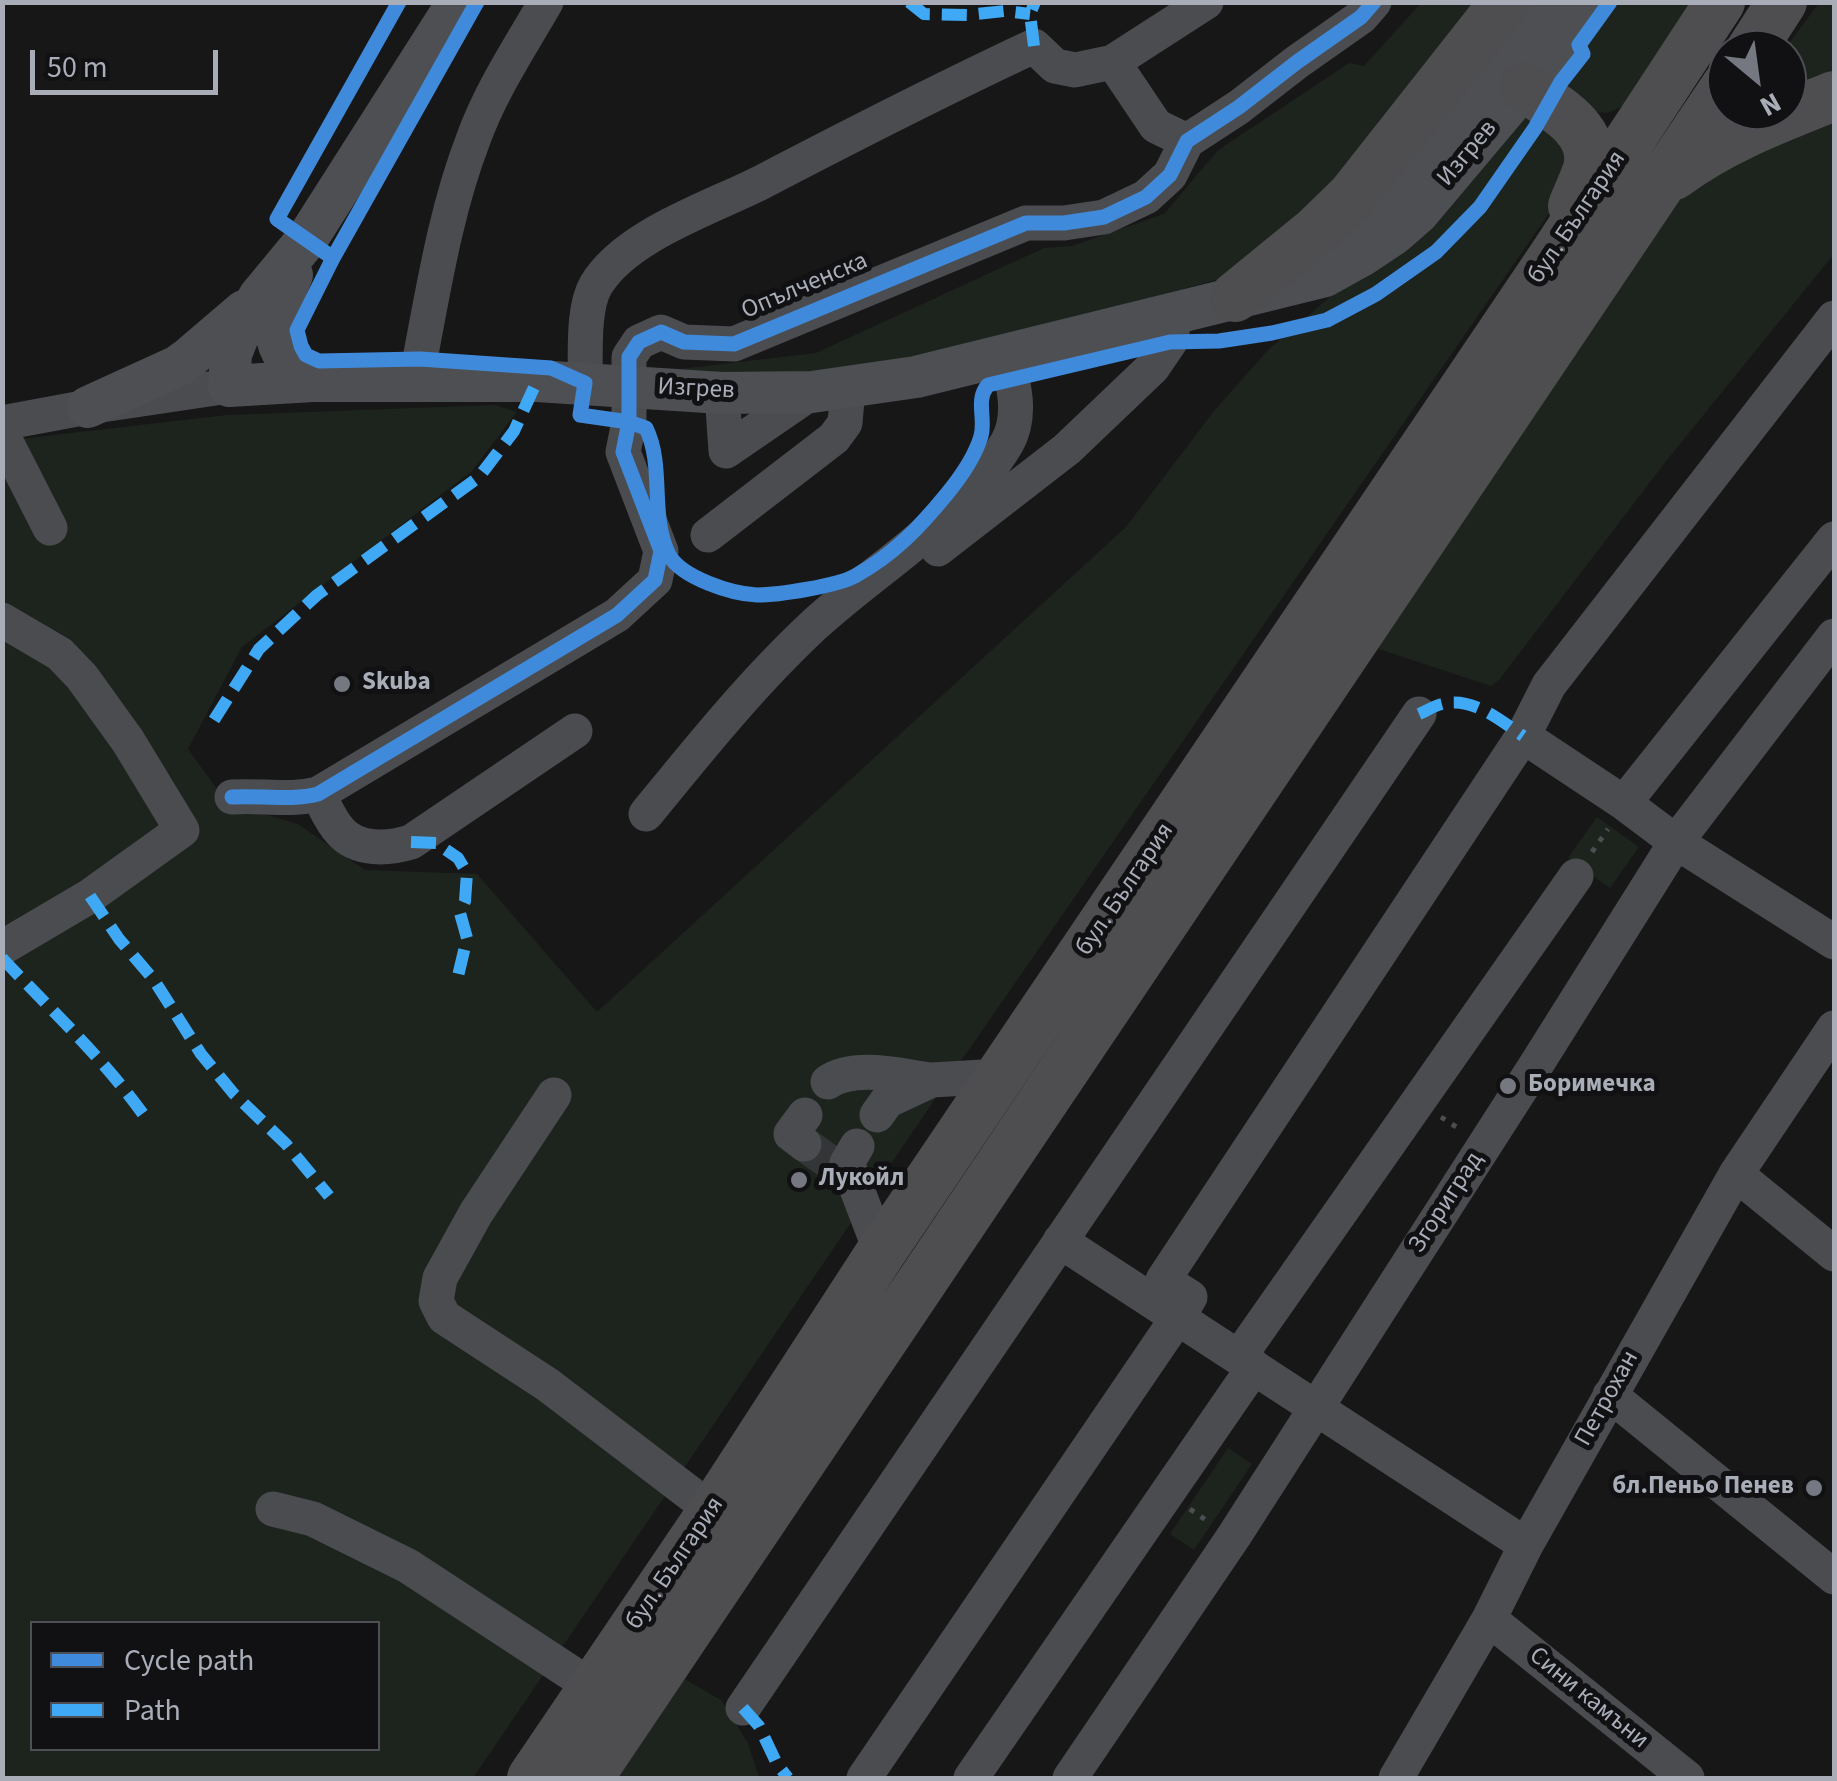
<!DOCTYPE html>
<meta charset="utf-8">
<style>
body{margin:0}
#map{position:relative;width:1837px;height:1781px;overflow:hidden;background:#171717;font-family:"Source Sans 3",sans-serif}
canvas{display:block}
.frame{position:absolute;inset:0;border:5px solid #a8adb8;pointer-events:none}
.legend{position:absolute;left:30px;top:1621px;width:350px;height:130px;box-sizing:border-box;background:#111113;border:2px solid #4d4f55;margin:0;padding:12px 18px;list-style:none;font-size:30px;color:#a8adb8}
.legend li{display:flex;align-items:center;gap:20px;height:50px}
.legend b{width:50px;border:2px solid #4d4f55}
.north{position:absolute;left:1707px;top:30px;width:100px;height:100px;box-sizing:border-box;background:#111113;border:2px solid #4d4f55;border-radius:50%;rotate:151deg;font-size:28px;font-weight:700;line-height:40px;text-align:center;color:#a8adb8}
.north::after{content:'';display:block;margin:auto;width:35px;height:45px;background:#757880;clip-path:polygon(50% 0,100% 100%,50% 72%,0 100%)}
.scale{position:absolute;left:30px;top:50px;width:188px;height:45px;box-sizing:border-box;border:5px solid #a8adb8;border-top:0;padding-left:12px;font-size:30px;line-height:35px;white-space:nowrap;color:#a8adb8;-webkit-text-stroke:8px #111113;paint-order:stroke}
</style>
<div id="map">
<canvas width="1837" height="1781"></canvas>
<div class="frame"></div>
<ul class="legend">
<li><b style="height:12px;background:#408adc"></b>Cycle path</li>
<li><b style="height:12px;background:#3fa9f5"></b>Path</li>
</ul>
<div class="north">N</div>
<div class="scale">50 m</div>
</div>
<script>
const c = document.querySelector('canvas').getContext('2d');
c.lineJoin = 'round';
function fill(path, color) { c.fillStyle = color; c.fill(path, 'evenodd'); }
function strokePath(path, color, width, dash) { c.strokeStyle = color; c.lineWidth = width; c.lineCap = dash ? 'butt' : 'round'; c.setLineDash(dash || []); c.stroke(path); }
function label(font, color, halo, rows, align = 'center') {
  c.font = font + ' "Source Sans 3",sans-serif'; c.lineWidth = 10; c.setLineDash([]); c.textBaseline = 'middle'; c.strokeStyle = halo; c.fillStyle = color; for (const [text, x, y, turn = 0] of rows) {
    c.save(); c.translate(x, y); c.rotate((+turn || 0) * Math.PI / 180); c.textAlign = isNaN(turn) ? turn : align; if (halo) c.strokeText(text, 0, 0); c.fillText(text, 0, 0); c.restore();
  }
}
fill(new Path2D(`
 M 1421,3 L 1483,3 L 1313,208 L 1219,279 L 883,373 L 810,380 L 679,369 L 816,353 L 1044,248 L 1072,246 L 1164,214 L 1218,150 L 1349,63 L 1364,66 Z
 M 1619,3 L 1694,3 L 1626,105 L 1607,113 L 1593,112 L 1562,90 L 1589,54 L 1585,45 Z
 M 1819,3 L 1834,3 L 1834,85 L 1787,104 L 1787,50 L 1784,50 Z
 M 1834,113 L 1834,254 L 1667,460 L 1499,680 L 1491,686 L 1373,647 L 1678,187 Z
 M 1535,117 L 1571,139 L 1552,209 L 961,1061 L 473,1778 L 3,1778 L 3,444 L 19,439 L 227,415 L 495,405 L 517,412 L 472,471 L 242,647 L 188,749 L 227,803 L 298,824 L 365,870 L 477,874 L 597,1012 L 1126,527 L 1214,411 L 1268,350 L 1331,296 L 1518,119 ZM 32,1624 L 378,1624 L 378,1748 L 32,1748 Z
 M 1597,817 L 1639,847 L 1610,888 L 1568,858 Z
 M 1228,1448 L 1252,1464 L 1194,1550 L 1170,1534 Z
 M 679,1676 L 721,1700 L 748,1743 L 759,1778 L 612,1778 Z`), '#1d241e');
strokePath(new Path2D(`
 M 804,1144 L 831,1163`), '#343537', 35, [35, 18]);
strokePath(new Path2D(`
 M 1592,852 L 1608,829
 M 1441,1117 L 1461,1130
 M 1190,1509 L 1210,1523`), '#4d4e52', 5, [5, 8]);
strokePath(new Path2D(`
 M 1113,62 L 1206,2
 M 420,359 C 434,286 446,210 473,140 C 490,92 520,47 546,2
 M 585,383 C 586,355 582,309 596,285 C 626,235 711,208 762,182 C 852,135 942,89 1034,46 L 1055,66 L 1075,70 L 1113,62 L 1156,126 L 1187,141
 M 722,393 L 726,451 L 812,392
 M 2,423 L 88,407 L 229,386
 M 2,434 L 50,528
 M 708,535 L 834,438 L 845,423 L 848,388
 M 1834,539 L 1624,803 L 1676,842 L 1834,942
 M 938,549 L 1067,449 L 1153,367 L 1170,342 L 1176,311
 M 2,620 L 60,654 L 82,677 L 128,741 L 182,830 L 90,896 L 2,948
 M 1523,736 L 1624,803
 M 318,794 C 325,806 330,820 340,831 C 357,851 388,849 411,842 L 575,731
 M 232,797 C 261,795 290,801 318,794 L 617,615 L 655,580 L 661,551 L 623,452 L 629,422 L 629,357 L 639,342 L 661,332 L 684,342 L 734,344 L 1026,223 L 1064,223 L 1104,217 L 1146,197 L 1170,175 L 1187,141 L 1239,107 L 1297,62 L 1361,17 L 1374,2
 M 646,814 C 699,749 752,683 813,626 C 878,566 961,520 1007,443 C 1023,415 1013,382 1006,354
 M 828,1082 C 856,1064 899,1076 931,1080
 M 554,1095 L 476,1213 L 440,1278 L 436,1301 L 444,1317 L 548,1385 L 713,1511
 M 877,1115 L 887,1101 L 932,1080 L 1000,1076
 M 804,1144 L 791,1134 L 805,1115
 M 857,1146 L 847,1163 L 881,1252
 M 1736,1174 L 1834,1254
 M 1060,1241 L 1526,1545
 M 1239,1357 L 1576,876
 M 1610,1395 L 1834,1577
 M 273,1509 L 313,1519 L 408,1566 L 594,1688
 M 1489,1619 L 1687,1778
 M 743,1708 L 1419,714
 M 864,1778 L 1178,1317 L 1190,1297 L 1163,1280 L 1523,736 L 1549,685 L 1834,318
 M 971,1778 L 1254,1367
 M 1070,1778 L 1234,1536 L 1536,1065 L 1676,842 L 1834,636
 M 1396,1778 L 1489,1619 L 1526,1545 L 1736,1174 L 1834,1028`), '#4b4c50', 35);
strokePath(new Path2D(`
 M 458,2 L 307,239 L 259,297 L 242,326 L 231,354 L 229,386 L 313,381 L 537,381 L 722,393 L 812,392 L 916,377 L 1325,276 L 1361,256 L 1394,234 L 1418,213 L 1524,87 L 1590,2
 M 1350,233 L 1389,201 L 1551,2
 M 292,275 C 273,322 263,350 313,381
 M 88,407 L 178,366 L 189,358 L 244,311`), '#4d4f52', 42);
strokePath(new Path2D(`
 M 1751,50 L 1782,2
 M 1524,87 C 1551,106 1598,128 1588,169 C 1584,181 1578,194 1573,206
 M 1674,175 C 1722,139 1779,118 1834,96
 M 1235,297 L 1317,230 L 1352,196 L 1505,2
 M 532,1778 L 713,1511 L 881,1252 L 1553,257 L 1720,2
 M 588,1778 L 1727,85`), '#4e4e51', 50);
strokePath(new Path2D(`
 M 909,2 L 924,14 L 967,15 L 1005,11 L 1030,14
 M 1034,46 L 1030,14 L 1035,2
 M 1419,714 C 1426,711 1434,706 1442,704 C 1472,696 1500,720 1523,736
 M 214,720 L 259,649 L 317,595 L 479,477 L 514,431 L 537,381
 M 411,842 L 436,843 L 458,858 L 467,873 L 465,901 L 460,913 L 467,938 L 458,976
 M 90,896 L 119,939 L 154,980 L 201,1054 L 234,1094 L 286,1144 L 329,1196
 M 2,958 C 50,1009 102,1057 143,1114
 M 743,1708 L 759,1726 L 777,1764 L 788,1778`), '#3fa9f5', 12, [25, 12]);
strokePath(new Path2D(`
 M 477,2 L 333,258 L 297,330 L 301,346 L 306,355 L 319,361 L 420,359 L 551,368 L 585,383 L 580,415 L 629,422 L 646,428 C 665,467 649,515 669,555 C 682,578 732,594 757,595 C 778,595 837,586 855,576 C 894,554 918,529 946,495 C 960,478 975,457 981,436 C 986,418 975,400 988,385 L 1170,342 L 1219,341 L 1272,333 L 1327,320 L 1376,294 L 1436,252 L 1480,207 L 1535,128 L 1561,82 L 1583,54 L 1579,45 L 1610,2
 M 333,258 L 277,219 L 399,2
 M 232,797 C 261,795 290,801 318,794 L 617,615 L 655,580 L 661,551 L 623,452 L 629,422 L 629,357 L 639,342 L 661,332 L 684,342 L 734,344 L 1026,223 L 1064,223 L 1104,217 L 1146,197 L 1170,175 L 1187,141 L 1239,107 L 1297,62 L 1361,17 L 1374,2`), '#408adc', 15);
for (const [x, y, r, color] of [
 [342,684,10,"#757880"],
 [1508,1086,10,"#757880"],
 [799,1180,10,"#757880"],
 [1814,1488,10,"#757880"]
]) { const dot = new Path2D(); dot.arc(x, y, r, 0, 2 * Math.PI); c.fillStyle = color; c.fill(dot); strokePath(dot, '#111113', 4); }
label('25px', '#a8adb8', '#111113', [
 ["Изгрев",1468,154,-50],
 ["бул. България",1578,218,-56],
 ["Опълченска",805,287,-23],
 ["Изгрев",696,390,3],
 ["бул. България",1126,890,-56],
 ["Згориград",1447,1203,-57],
 ["Петрохан",1608,1399,-61],
 ["бул. България",676,1564,-56],
 ["Сини камъни",1588,1699,39]
]);
label('bold 25px', '#a8adb8', '#111113', [
 ["Skuba",362,684],
 ["Боримечка",1528,1086],
 ["Лукойл",819,1180],
 ["бл.Пеньо Пенев",1794,1488,"right"]
], 'left');
</script>
